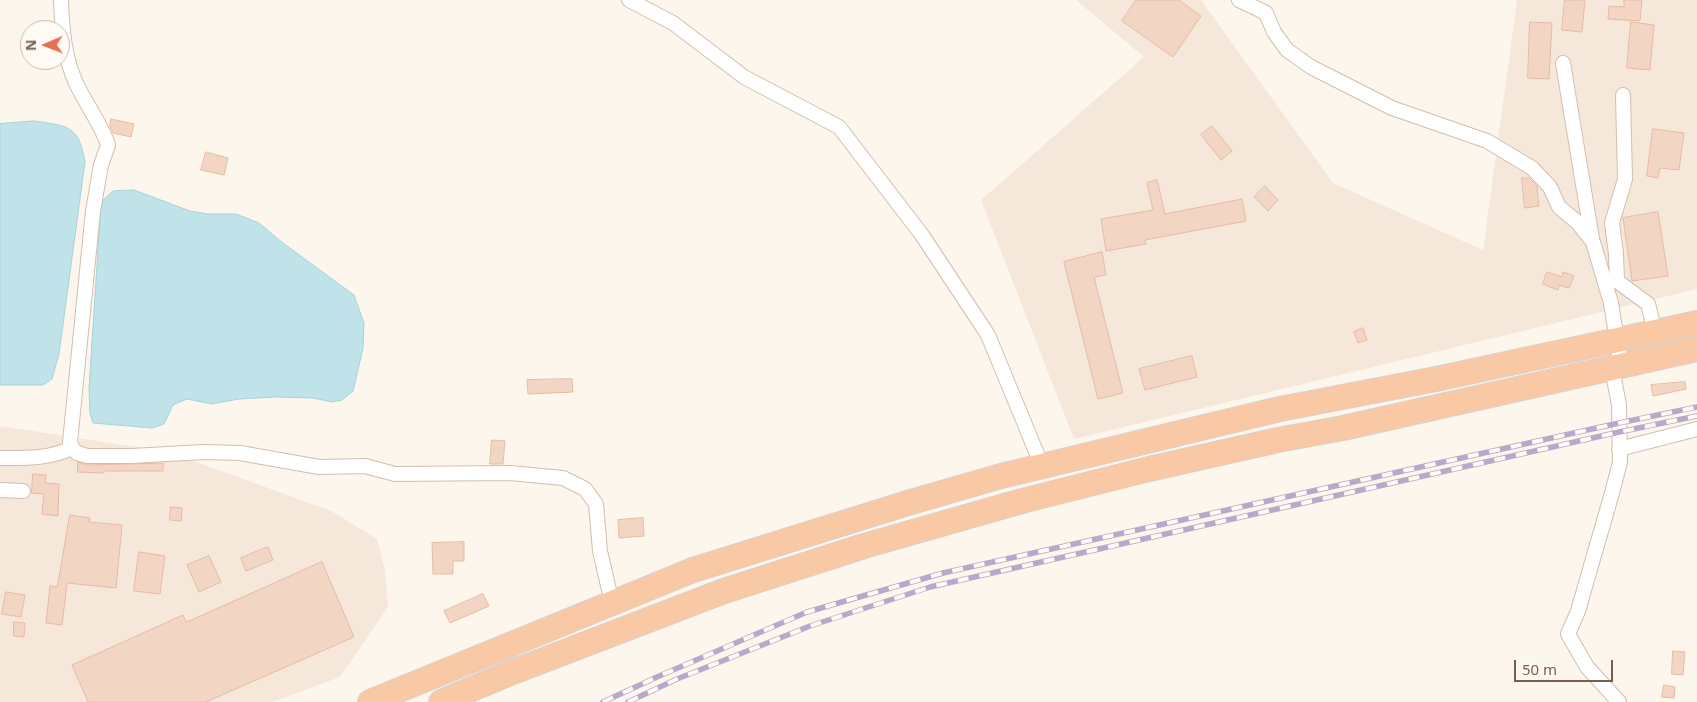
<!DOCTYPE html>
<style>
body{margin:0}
#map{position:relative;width:1697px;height:702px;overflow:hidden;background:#fdf6ec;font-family:"Noto Sans",sans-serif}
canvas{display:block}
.north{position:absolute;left:20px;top:20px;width:50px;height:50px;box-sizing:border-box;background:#fffaf3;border:1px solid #cabbb1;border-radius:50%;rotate:269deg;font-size:14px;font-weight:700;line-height:20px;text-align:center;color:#7a5c4d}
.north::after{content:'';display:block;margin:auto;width:18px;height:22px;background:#e76f51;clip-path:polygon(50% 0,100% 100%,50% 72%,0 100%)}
.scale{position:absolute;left:1514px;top:660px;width:99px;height:22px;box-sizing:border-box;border:2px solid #7a5c4d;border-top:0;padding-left:6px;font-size:15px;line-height:18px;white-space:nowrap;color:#7a5c4d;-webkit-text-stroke:4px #fffaf3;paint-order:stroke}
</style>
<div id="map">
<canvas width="1697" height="702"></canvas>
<div class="north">N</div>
<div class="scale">50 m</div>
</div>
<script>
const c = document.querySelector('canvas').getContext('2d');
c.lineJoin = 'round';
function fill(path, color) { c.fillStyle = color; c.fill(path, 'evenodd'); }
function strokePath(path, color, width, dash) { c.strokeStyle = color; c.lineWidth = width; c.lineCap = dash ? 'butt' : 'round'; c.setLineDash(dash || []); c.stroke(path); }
fill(new Path2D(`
 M 1076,0 L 1201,0 L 1333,183 L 1483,250 L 1517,0 L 1697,0 L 1697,289 L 1074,439 L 981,200 L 1144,57 Z
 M 0,426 L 169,452 L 331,511 L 377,539 L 385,571 L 388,607 L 340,677 L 273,702 L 0,702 Z`), '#f5e8da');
const water = new Path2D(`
 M 34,121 C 68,126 79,125 85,162 L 59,354 L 52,379 L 43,385 L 0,385 L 0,124 Z
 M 134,190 L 190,211 L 208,214 L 236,214 L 259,223 L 283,243 L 354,295 L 364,323 L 363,348 L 353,391 L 342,400 L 332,402 L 313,398 L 275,397 L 239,399 L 212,404 L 187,399 L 173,405 L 164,424 L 152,428 L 93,423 L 90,414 L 89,389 L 101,202 L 113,191 Z`);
fill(water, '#bfe3e8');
strokePath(water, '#a5d3da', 1);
const building = new Path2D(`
 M 1136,0 L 1179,0 L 1201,16 L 1173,57 L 1122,21 Z
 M 1565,0 L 1585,0 L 1582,32 L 1562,30 Z
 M 1624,0 L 1642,0 L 1640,21 L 1608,19 L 1609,6 L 1624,7 Z
 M 1530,22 L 1552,23 L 1549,79 L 1528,78 Z
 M 1631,22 L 1654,25 L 1650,70 L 1627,68 Z
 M 111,119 L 134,124 L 131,137 L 113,133 L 110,126 Z
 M 1212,126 L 1232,151 L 1221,160 L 1201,135 Z
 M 1653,129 L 1684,133 L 1679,170 L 1660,168 L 1658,178 L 1647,176 Z
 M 206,152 L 228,158 L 224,175 L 201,170 Z
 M 1522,178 L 1529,178 L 1537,186 L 1539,206 L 1525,208 Z
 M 1157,180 L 1165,214 L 1242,199 L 1246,221 L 1145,240 L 1146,244 L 1106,251 L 1101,219 L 1153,210 L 1147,183 Z
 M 1265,186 L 1278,200 L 1268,211 L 1254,197 Z
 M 1658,212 L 1668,276 L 1632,281 L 1623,218 Z
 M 1102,252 L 1106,275 L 1094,277 L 1123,393 L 1098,399 L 1064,262 Z
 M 1547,272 L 1562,277 L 1563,272 L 1574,276 L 1569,288 L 1559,285 L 1558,290 L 1543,284 Z
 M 1363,328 L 1367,340 L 1358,343 L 1354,332 Z
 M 1192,356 L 1197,377 L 1145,390 L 1139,369 Z
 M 572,379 L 573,392 L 528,394 L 527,380 Z
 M 1685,382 L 1686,389 L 1653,396 L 1651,385 Z
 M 492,440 L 505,441 L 503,464 L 490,464 Z
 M 78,462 L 87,465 L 163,463 L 163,471 L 104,471 L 104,473 L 78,472 Z
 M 33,474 L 46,475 L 45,483 L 59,484 L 58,516 L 42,514 L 44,494 L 32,493 Z
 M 171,507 L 182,508 L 181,521 L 170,520 Z
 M 70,515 L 90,518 L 89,522 L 122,525 L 116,588 L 67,583 L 62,625 L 46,623 L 50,586 L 57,587 Z
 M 643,518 L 644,536 L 619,538 L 618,520 Z
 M 464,542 L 464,561 L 453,561 L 453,574 L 433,574 L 432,543 Z
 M 268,547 L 273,560 L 246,571 L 241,558 Z
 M 139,552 L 165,556 L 160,594 L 134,591 Z
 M 209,556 L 221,582 L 199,592 L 187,565 Z
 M 322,562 L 354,637 L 206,702 L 88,702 L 72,665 L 183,615 L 186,622 Z
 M 6,592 L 25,595 L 21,617 L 2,614 Z
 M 483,594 L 489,606 L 450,623 L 444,611 Z
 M 14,622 L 25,623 L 24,637 L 14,636 Z
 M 1673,651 L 1685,652 L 1683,675 L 1672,674 Z
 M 1664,685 L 1675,687 L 1674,698 L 1662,697 Z`);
fill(building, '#f3d5c3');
strokePath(building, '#e6bba3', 1);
const minor = new Path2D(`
 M 61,0 C 62,28 64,57 76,83 C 85,103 102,125 108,145 L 101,165 L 93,211 L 70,442 L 72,448 L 77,453 L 87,456 L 132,456 L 203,452 L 240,453 L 319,467 L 365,466 L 395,474 L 510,473 L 563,478 L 585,489 L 596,504 L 600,551 L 612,603
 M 629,0 L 673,23 L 744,77 L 839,127 L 922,235 L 988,335 L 1042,466
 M 1239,0 L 1266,13 L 1274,32 L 1287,50 L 1311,67 L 1392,108 L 1487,141 L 1532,168 L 1550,187 L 1559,207 L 1577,222 L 1593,242 L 1611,303 L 1621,366
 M 1563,63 L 1592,239
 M 1623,95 L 1625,179 L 1612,223 L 1616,254 L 1617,281 L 1648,304 L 1655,332
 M 1612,368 L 1619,405 L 1620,462 L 1612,493 L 1578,611 L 1568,634 L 1587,667 L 1619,702
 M 1619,449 L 1697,429
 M 0,458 C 27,458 48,459 72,448
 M 0,490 L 23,491`);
const trunk = new Path2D(`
 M 370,702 L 693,570 L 911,502 L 1001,476 L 1280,409 L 1436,379 L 1697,323
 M 441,702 L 510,673 L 724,591 L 864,546 L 1022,501 L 1149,469 L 1278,440 L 1343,428 L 1697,349`);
strokePath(minor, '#d1beb0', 16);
strokePath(trunk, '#dad1cd', 26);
strokePath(minor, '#fff', 14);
strokePath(trunk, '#f9c8a4', 24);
const rail = new Path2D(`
 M 603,702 L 657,677 L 807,612 L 943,573 L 1619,423 L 1697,407
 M 628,702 L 677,679 L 810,626 L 930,587 L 1619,432 L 1697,416`);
strokePath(rail, '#b9a8c9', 5.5);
strokePath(rail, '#fffaf3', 4, [11]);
</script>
